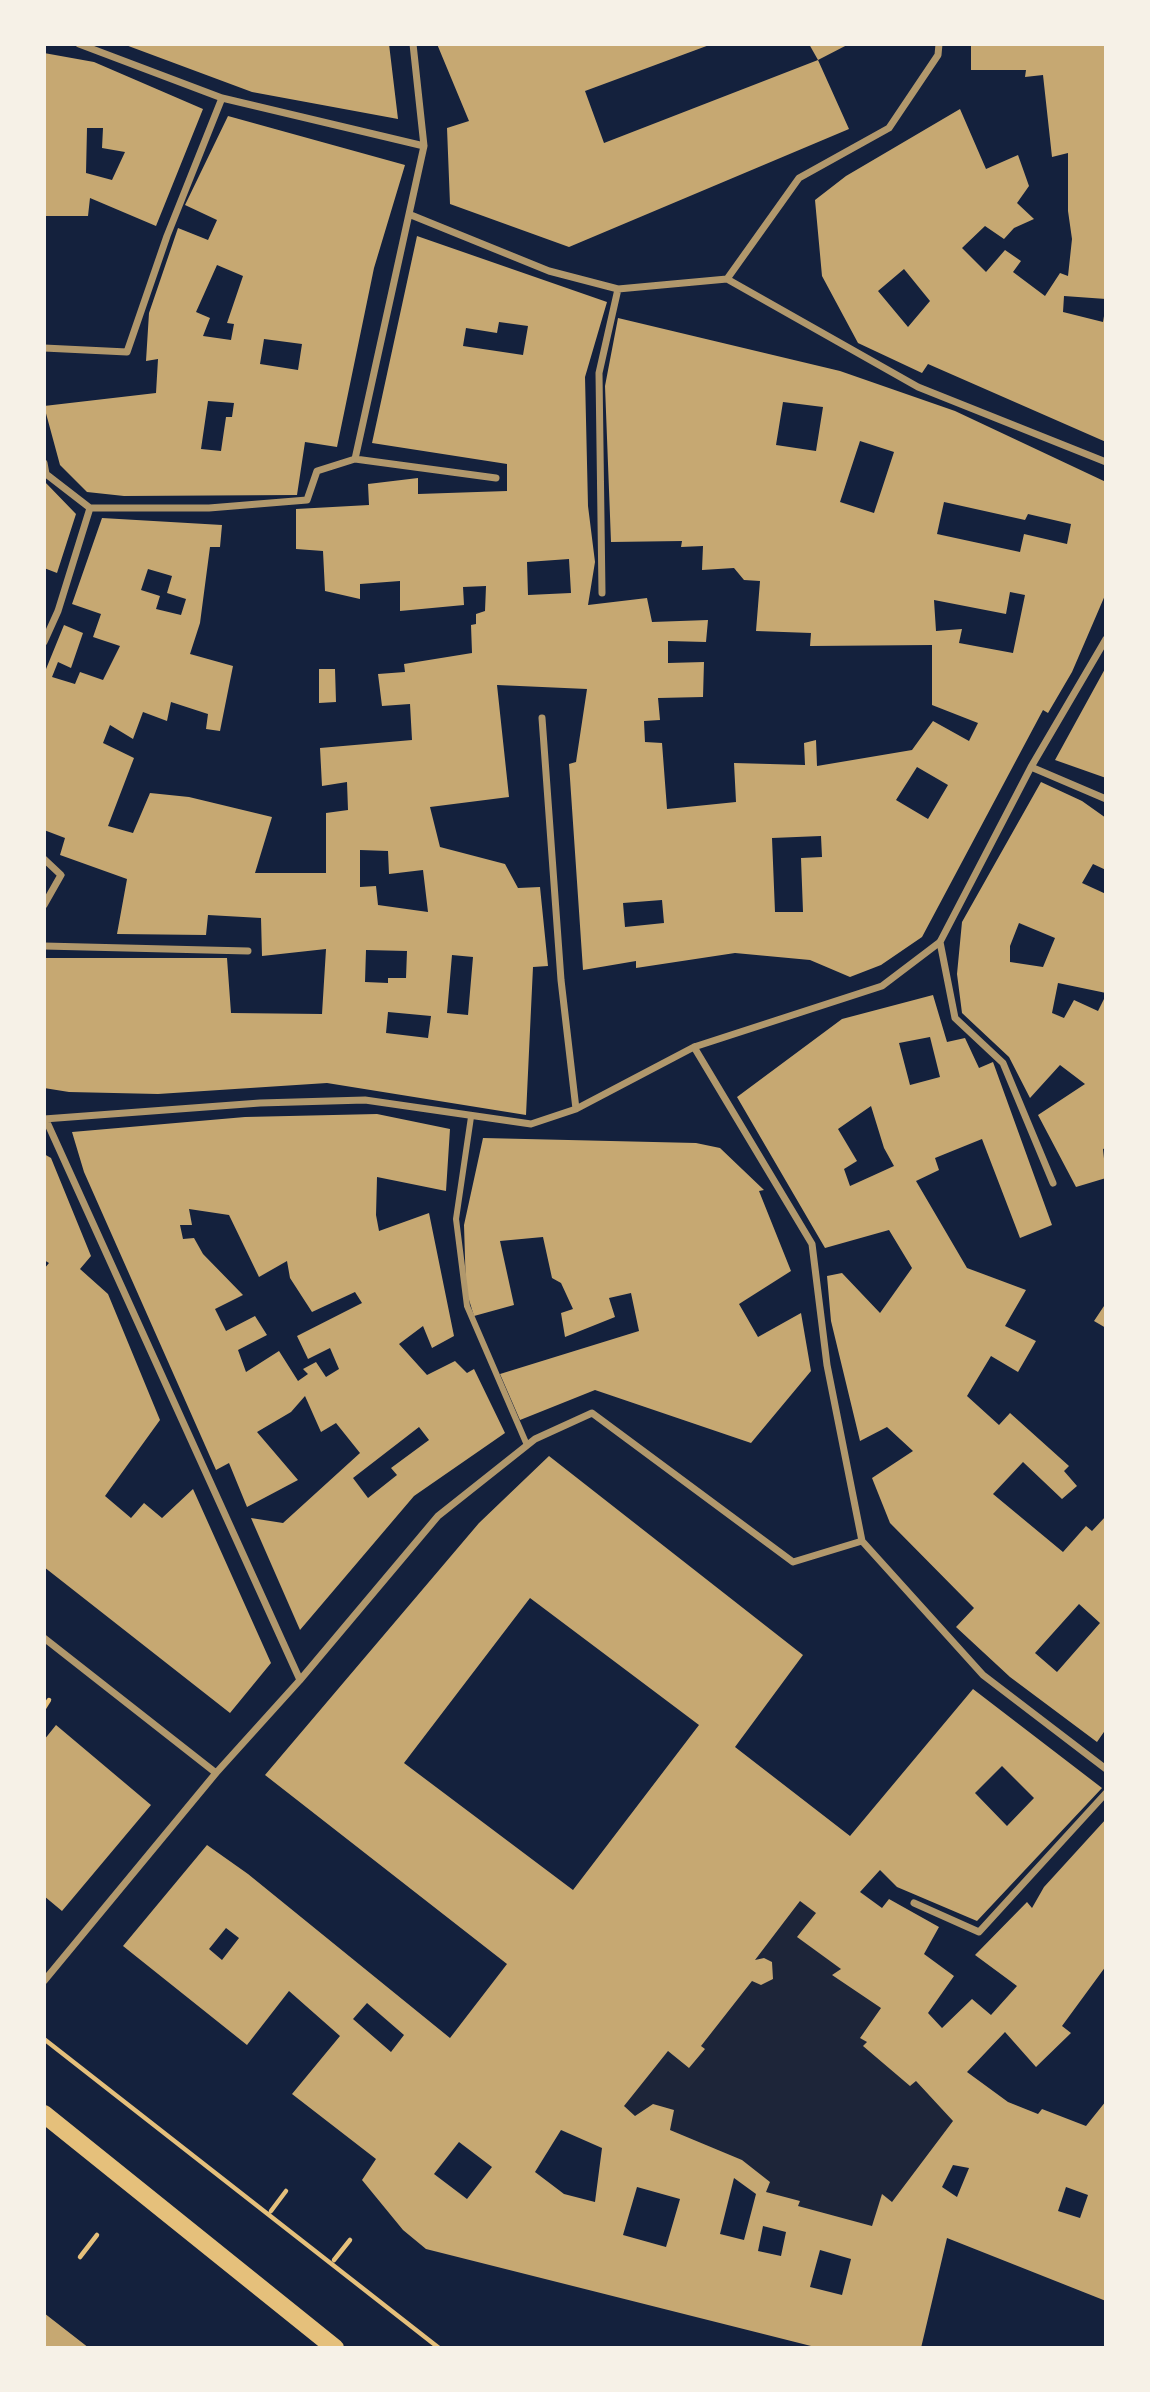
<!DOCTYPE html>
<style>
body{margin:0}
#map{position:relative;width:1150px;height:2392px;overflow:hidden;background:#14213d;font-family:Ubuntu,sans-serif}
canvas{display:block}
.frame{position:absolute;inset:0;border:46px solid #f6f1e7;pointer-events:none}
</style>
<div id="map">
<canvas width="1150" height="2392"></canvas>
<div class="frame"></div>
</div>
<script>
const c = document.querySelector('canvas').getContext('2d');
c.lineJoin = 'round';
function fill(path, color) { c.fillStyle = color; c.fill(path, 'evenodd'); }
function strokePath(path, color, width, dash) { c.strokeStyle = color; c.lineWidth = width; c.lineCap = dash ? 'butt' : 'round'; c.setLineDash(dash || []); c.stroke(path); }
fill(new Path2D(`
 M 800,1901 L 816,1913 L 798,1938 L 841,1969 L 832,1975 L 881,2008 L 860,2037 L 867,2042 L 864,2046 L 910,2086 L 916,2081 L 953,2121 L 892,2202 L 882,2195 L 872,2226 L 798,2206 L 800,2201 L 766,2192 L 770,2182 L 742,2160 L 670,2130 L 674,2110 L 653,2104 L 635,2116 L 624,2106 L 668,2051 L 689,2068 L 705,2049 L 701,2046 L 752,1981 L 761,1985 L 773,1979 L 772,1962 L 764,1958 L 755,1960 Z`), '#1d2539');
fill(new Path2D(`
 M 123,44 L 389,44 L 398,119 L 252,92 Z
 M 437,44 L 712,44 L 585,91 L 604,143 L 818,60 L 809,44 L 849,44 L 818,60 L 849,129 L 569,247 L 450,204 L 447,128 L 469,121 Z
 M 971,44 L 1105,44 L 1106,299 L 1064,296 L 1063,312 L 1103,322 L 1106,304 L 1106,442 L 928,364 L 922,373 L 858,343 L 822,276 L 815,200 L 846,176 L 960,109 L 986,169 L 1018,155 L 1029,186 L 1017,203 L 1034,219 L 1014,228 L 1004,239 L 985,226 L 962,248 L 986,272 L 1005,250 L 1021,261 L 1013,272 L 1045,296 L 1060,273 L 1068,276 L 1072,239 L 1068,211 L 1068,153 L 1052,157 L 1043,75 L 1025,77 L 1026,70 L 971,70 ZM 904,269 L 930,301 L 908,327 L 878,291 Z
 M 44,53 L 94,62 L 203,109 L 156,226 L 90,198 L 88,216 L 44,216 ZM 87,128 L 103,128 L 102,148 L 125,152 L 112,180 L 86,173 Z
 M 228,116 L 405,165 L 374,268 L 337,447 L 305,442 L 297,495 L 124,496 L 87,492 L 60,465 L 44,406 L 156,393 L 158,359 L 146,361 L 149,313 L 178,228 L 208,240 L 217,220 L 185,205 ZM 217,265 L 243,276 L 227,323 L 234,324 L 231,340 L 203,336 L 210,318 L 196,312 ZM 264,339 L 302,344 L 298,370 L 260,364 ZM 208,401 L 234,403 L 232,417 L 226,417 L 221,451 L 201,449 Z
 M 417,236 L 607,302 L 585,377 L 588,506 L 595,562 L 588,605 L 647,598 L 652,622 L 708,620 L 706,642 L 668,641 L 668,663 L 704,662 L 703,697 L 658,698 L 660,720 L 644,721 L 645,742 L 662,743 L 667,809 L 736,802 L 734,763 L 805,765 L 804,743 L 816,740 L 817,766 L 912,750 L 933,721 L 969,741 L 978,723 L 932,705 L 932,645 L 810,646 L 811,633 L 756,631 L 760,581 L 744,580 L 734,568 L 702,570 L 703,546 L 681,547 L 682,541 L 611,542 L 605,386 L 618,318 L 840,371 L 955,411 L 1106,482 L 1106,593 L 1072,672 L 1048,713 L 1043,710 L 922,937 L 881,965 L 850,977 L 810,960 L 735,953 L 636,968 L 636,961 L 583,970 L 569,764 L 576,762 L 587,689 L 497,685 L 509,797 L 430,807 L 440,847 L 505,864 L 518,888 L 540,887 L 548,966 L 533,967 L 526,1115 L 327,1083 L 158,1094 L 69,1092 L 44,1088 L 44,958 L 227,958 L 231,1013 L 322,1014 L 326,949 L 262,956 L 261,918 L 208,915 L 206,935 L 117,934 L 127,879 L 60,855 L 65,838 L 44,830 L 44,674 L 64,625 L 83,633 L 71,668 L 58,662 L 52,677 L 75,684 L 80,672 L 103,680 L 120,646 L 93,637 L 101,614 L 72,604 L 102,518 L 222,525 L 220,547 L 210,547 L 200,623 L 190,654 L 233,666 L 220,731 L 206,729 L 208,714 L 171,702 L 167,721 L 143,712 L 133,739 L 110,725 L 103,743 L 134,758 L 108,826 L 133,833 L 150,793 L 189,797 L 272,817 L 255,873 L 326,873 L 326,813 L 348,810 L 347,782 L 322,786 L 320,748 L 412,740 L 410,704 L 382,706 L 378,674 L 405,672 L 404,664 L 472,653 L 471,625 L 476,624 L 476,614 L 485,611 L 486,586 L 463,587 L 464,605 L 400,611 L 400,581 L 360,584 L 360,599 L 325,591 L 323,551 L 296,549 L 296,509 L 369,505 L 368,484 L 418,478 L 418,494 L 507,491 L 507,464 L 372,443 ZM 499,322 L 528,326 L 523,355 L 463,346 L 466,328 L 497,333 ZM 783,402 L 823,407 L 816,451 L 776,445 ZM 860,441 L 894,452 L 874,513 L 840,502 ZM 944,502 L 1025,520 L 1028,514 L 1071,524 L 1067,544 L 1024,534 L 1020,552 L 937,534 ZM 569,559 L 571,593 L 528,595 L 527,562 ZM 148,569 L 172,576 L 167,593 L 186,599 L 181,615 L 156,609 L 160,596 L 141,590 ZM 1010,592 L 1025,595 L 1013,653 L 959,643 L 962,629 L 936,631 L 934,600 L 1006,614 ZM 917,767 L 948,785 L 928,819 L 896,800 ZM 821,836 L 822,857 L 801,858 L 803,912 L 775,912 L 772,838 ZM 360,850 L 388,851 L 389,874 L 423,870 L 428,912 L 378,905 L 376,886 L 360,887 ZM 662,900 L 664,923 L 625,927 L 623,903 ZM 366,950 L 407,951 L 406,978 L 388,978 L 388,983 L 365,982 ZM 452,955 L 473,957 L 468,1015 L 447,1013 ZM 388,1012 L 431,1016 L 428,1038 L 386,1033 Z
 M 44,481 L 76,514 L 57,573 L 44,568 Z
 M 1106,667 L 1106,778 L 1055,760 Z
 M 319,669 L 335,669 L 336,702 L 319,703 Z
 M 1041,782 L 1082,801 L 1106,818 L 1106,870 L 1093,864 L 1082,883 L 1106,894 L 1106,993 L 1058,983 L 1052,1013 L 1064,1018 L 1074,1000 L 1098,1011 L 1106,995 L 1106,1148 L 1103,1149 L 1106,1178 L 1076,1187 L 1038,1115 L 1085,1084 L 1060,1065 L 1030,1098 L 1009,1057 L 962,1013 L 957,974 L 962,922 ZM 1019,923 L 1055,938 L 1043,967 L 1010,962 L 1010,946 Z
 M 933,995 L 947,1042 L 965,1038 L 979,1068 L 993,1062 L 1052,1225 L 1020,1238 L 982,1139 L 935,1158 L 939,1170 L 916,1181 L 967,1268 L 1026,1290 L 1005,1326 L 1036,1341 L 1018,1372 L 991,1356 L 967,1396 L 999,1425 L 1010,1413 L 1069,1466 L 1064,1471 L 1077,1486 L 1062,1499 L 1023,1462 L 993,1494 L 1063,1552 L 1086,1526 L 1092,1531 L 1106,1516 L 1106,1729 L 1097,1742 L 1010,1677 L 956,1627 L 974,1608 L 890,1523 L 872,1478 L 913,1451 L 887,1427 L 860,1441 L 831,1321 L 827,1276 L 842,1273 L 880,1313 L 912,1268 L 889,1230 L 825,1248 L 737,1097 L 842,1019 ZM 930,1037 L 940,1077 L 910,1085 L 899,1043 ZM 871,1106 L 884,1148 L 894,1166 L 850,1186 L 844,1169 L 857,1161 L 838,1129 ZM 1079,1604 L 1100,1623 L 1057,1672 L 1035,1653 Z
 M 377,1114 L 450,1129 L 446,1191 L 377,1177 L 376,1215 L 379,1231 L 429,1213 L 454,1336 L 432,1348 L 423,1326 L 399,1344 L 427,1375 L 455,1361 L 467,1373 L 474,1369 L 505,1433 L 414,1496 L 300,1630 L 251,1518 L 283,1523 L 360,1453 L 336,1423 L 321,1432 L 305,1396 L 291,1412 L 257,1432 L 298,1480 L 247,1507 L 229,1463 L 216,1470 L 84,1172 L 72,1132 L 245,1117 ZM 189,1209 L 229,1215 L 259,1277 L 287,1261 L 290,1278 L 312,1312 L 355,1292 L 362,1303 L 297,1336 L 308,1359 L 330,1348 L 339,1369 L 326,1377 L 316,1362 L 303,1369 L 308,1374 L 298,1381 L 279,1351 L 246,1372 L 238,1350 L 267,1335 L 255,1316 L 226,1331 L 215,1309 L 243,1295 L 203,1254 L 194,1238 L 183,1239 L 180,1225 L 192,1225 ZM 419,1427 L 429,1440 L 391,1468 L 397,1475 L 368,1498 L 353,1478 Z
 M 483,1138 L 696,1143 L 720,1148 L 764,1190 L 759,1191 L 791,1271 L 739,1304 L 758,1337 L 801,1313 L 811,1371 L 751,1443 L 595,1390 L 520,1420 L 500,1374 L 639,1331 L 631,1293 L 609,1298 L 615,1317 L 565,1337 L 561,1313 L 573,1309 L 561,1283 L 552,1278 L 543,1237 L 500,1241 L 514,1305 L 474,1316 L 466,1290 L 464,1225 Z
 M 44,1154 L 51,1158 L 91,1256 L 80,1269 L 108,1294 L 160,1420 L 105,1496 L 131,1518 L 144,1503 L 162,1518 L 193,1489 L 271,1663 L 230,1713 L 44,1567 L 44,1269 L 49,1263 L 44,1260 Z
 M 1106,1303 L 1106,1328 L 1094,1321 Z
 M 549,1456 L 803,1655 L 735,1747 L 850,1836 L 973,1689 L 1102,1788 L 977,1921 L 897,1887 L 880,1870 L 860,1892 L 882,1908 L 889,1899 L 939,1927 L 924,1954 L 954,1976 L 928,2013 L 942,2028 L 972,1999 L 991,2015 L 1017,1986 L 975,1955 L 1027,1902 L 1032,1908 L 1044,1887 L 1106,1819 L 1106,1966 L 1062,2026 L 1071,2033 L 1036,2067 L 1005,2032 L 967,2072 L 1008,2102 L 1038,2114 L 1042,2109 L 1086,2126 L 1106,2101 L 1106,2301 L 947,2238 L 921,2348 L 819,2348 L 426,2249 L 403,2230 L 362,2180 L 376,2159 L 292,2094 L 340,2036 L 289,1991 L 247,2045 L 123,1946 L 207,1845 L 248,1874 L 450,2038 L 507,1964 L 265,1775 L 479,1523 ZM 530,1598 L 699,1725 L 573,1890 L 404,1763 ZM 1002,1766 L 1034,1798 L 1007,1826 L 975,1793 ZM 800,1901 L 816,1913 L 797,1937 L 841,1969 L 832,1975 L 881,2008 L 860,2038 L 867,2042 L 863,2046 L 910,2086 L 916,2081 L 953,2121 L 892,2202 L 882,2194 L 872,2226 L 798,2206 L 800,2201 L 766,2192 L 770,2182 L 742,2160 L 670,2130 L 674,2110 L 653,2104 L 635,2116 L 624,2106 L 668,2051 L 689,2068 L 705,2049 L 701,2046 L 752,1981 L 761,1985 L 773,1979 L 772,1962 L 764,1958 L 755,1960 ZM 226,1928 L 239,1938 L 222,1960 L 209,1949 ZM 367,2003 L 404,2035 L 391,2052 L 353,2019 ZM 561,2130 L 602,2148 L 595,2202 L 564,2194 L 535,2172 ZM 459,2142 L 492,2167 L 467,2199 L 434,2174 ZM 953,2165 L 969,2168 L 957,2197 L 942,2187 ZM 734,2178 L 756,2194 L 744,2240 L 720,2234 ZM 637,2187 L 680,2199 L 666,2247 L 623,2235 ZM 1066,2187 L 1088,2195 L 1080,2218 L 1058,2211 ZM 763,2226 L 786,2232 L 781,2256 L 758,2251 ZM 820,2250 L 851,2259 L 842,2295 L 810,2287 Z
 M 56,1725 L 151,1805 L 62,1911 L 44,1896 L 44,1740 Z
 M 44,2313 L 89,2348 L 44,2348 Z`), '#c6a872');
strokePath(new Path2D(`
 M 44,1708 L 49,1700
 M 44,2039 L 439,2348
 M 271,2211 L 286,2191
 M 80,2257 L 97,2235
 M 334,2260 L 350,2240`), '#e5c07b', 4.5);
strokePath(new Path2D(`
 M 471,1117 L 456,1219 L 467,1306 L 527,1445`), '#b1986c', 6);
strokePath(new Path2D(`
 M 79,44 L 222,98 L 424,146
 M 411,215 L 549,271 L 618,289 L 727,279 L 918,387 L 1106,462
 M 727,279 L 799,178 L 889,128 L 938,55 L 939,44
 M 44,348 L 127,352 L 167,236 L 222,98
 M 355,459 L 496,478
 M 44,463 L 46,474 L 90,508 L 58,611 L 44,642
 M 90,508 L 209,508 L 307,500 L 317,471 L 355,459 L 424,146 L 413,44
 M 602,593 L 599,373 L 618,289
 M 542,718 L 561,980 L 576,1109
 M 1031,767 L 1106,799
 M 44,859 L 61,875 L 44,905
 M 940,942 L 955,1018 L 1003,1063 L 1053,1183
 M 44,946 L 248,951
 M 694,1047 L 812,1244 L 827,1365 L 862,1541 L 983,1675 L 1106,1769
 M 44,1119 L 260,1103 L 365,1100 L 531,1124 L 576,1109 L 694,1047 L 882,986 L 940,942 L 1031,767 L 1106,639
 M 46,1120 L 300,1680
 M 44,1638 L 216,1773
 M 914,1903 L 979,1932 L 1106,1793
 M 44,1981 L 216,1773 L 300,1680 L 438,1516 L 535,1439 L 592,1413 L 793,1562 L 862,1541`), '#b1986c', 7);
strokePath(new Path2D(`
 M 44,2114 L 335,2348`), '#e5c07b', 18);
</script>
